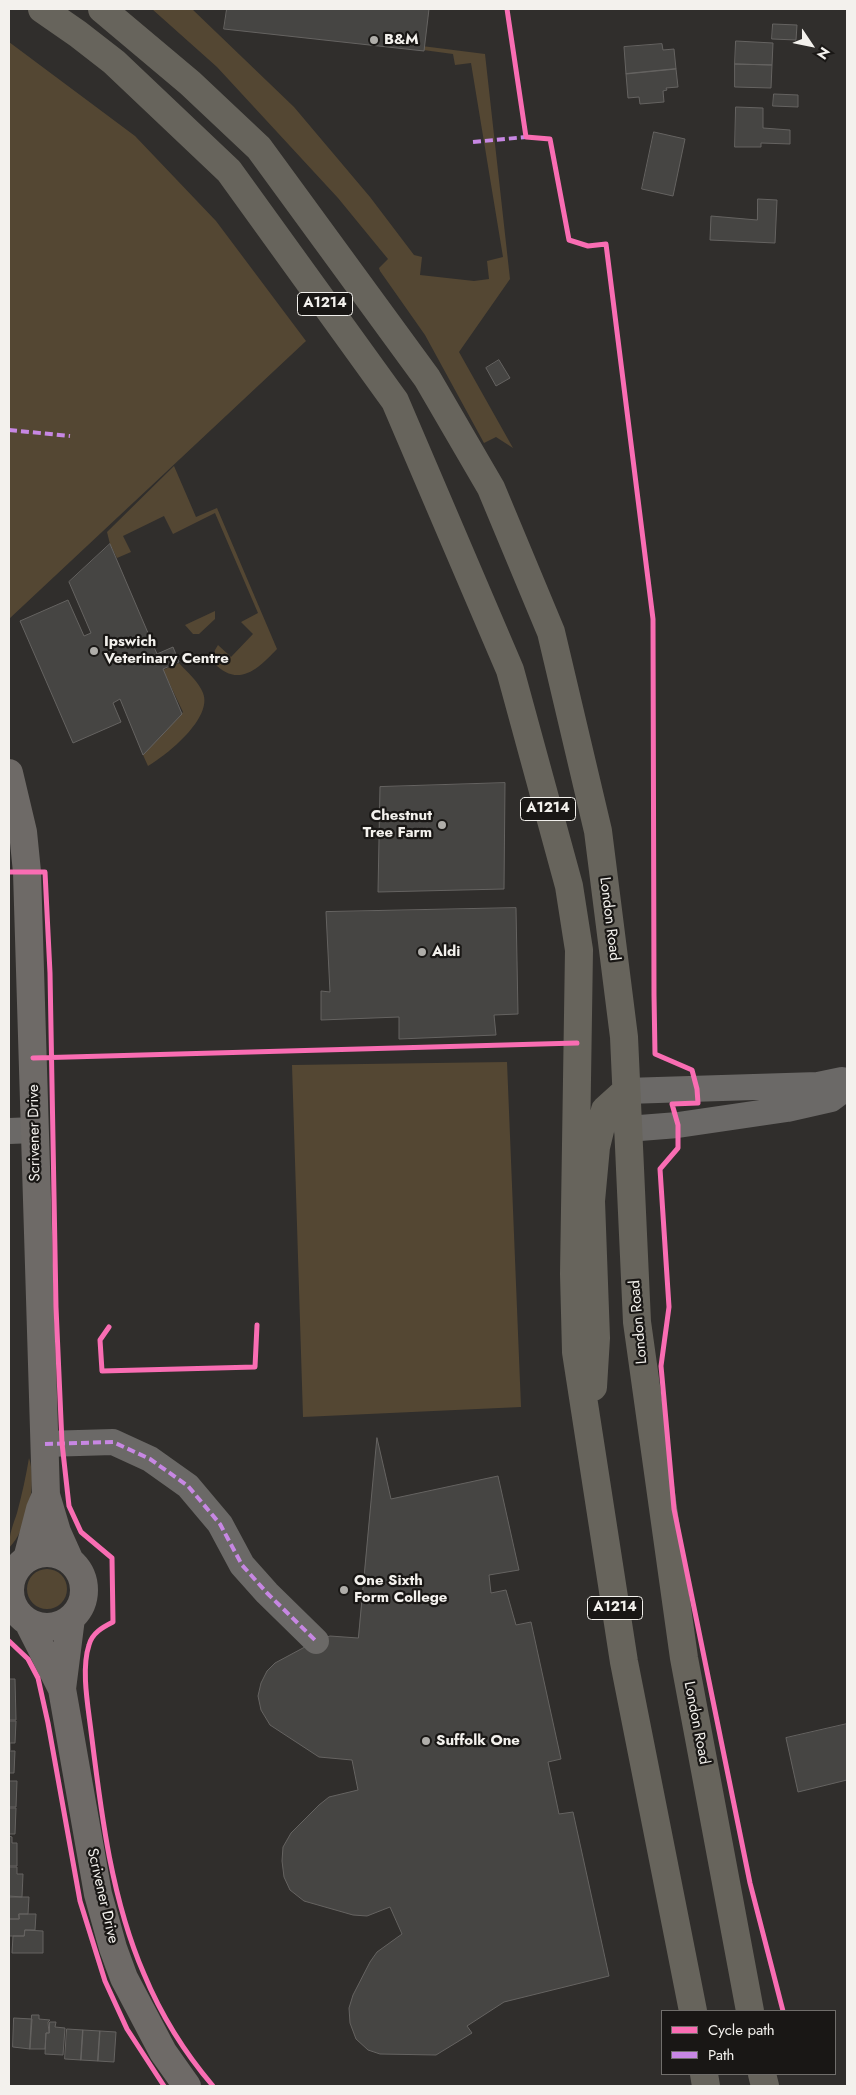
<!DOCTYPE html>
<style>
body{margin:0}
#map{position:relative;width:856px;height:2095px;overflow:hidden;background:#302e2c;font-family:Jost,sans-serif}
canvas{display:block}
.frame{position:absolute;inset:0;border:10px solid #f3f1ed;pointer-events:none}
.legend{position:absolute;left:661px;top:2010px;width:175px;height:65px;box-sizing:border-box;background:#191715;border:1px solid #706e6b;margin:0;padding:6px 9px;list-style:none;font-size:15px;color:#f3f1ed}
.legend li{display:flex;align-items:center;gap:10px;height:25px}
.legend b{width:25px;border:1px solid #706e6b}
.north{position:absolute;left:786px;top:20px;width:50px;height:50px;-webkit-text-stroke:4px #191715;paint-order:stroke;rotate:124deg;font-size:14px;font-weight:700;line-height:20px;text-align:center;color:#f3f1ed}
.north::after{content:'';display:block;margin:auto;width:18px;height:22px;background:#f3f1ed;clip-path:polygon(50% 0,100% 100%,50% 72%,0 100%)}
</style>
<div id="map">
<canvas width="856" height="2095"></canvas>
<div class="frame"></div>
<ul class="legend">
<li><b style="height:6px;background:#f96db3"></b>Cycle path</li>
<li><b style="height:6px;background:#c787e3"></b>Path</li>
</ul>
<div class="north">N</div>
</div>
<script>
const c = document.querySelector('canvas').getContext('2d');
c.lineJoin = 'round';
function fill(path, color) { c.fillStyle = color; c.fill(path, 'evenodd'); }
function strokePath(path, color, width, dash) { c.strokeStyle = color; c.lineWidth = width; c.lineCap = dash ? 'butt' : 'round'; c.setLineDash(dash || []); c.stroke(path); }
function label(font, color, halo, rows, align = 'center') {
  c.font = font + ' Jost,sans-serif'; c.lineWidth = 4.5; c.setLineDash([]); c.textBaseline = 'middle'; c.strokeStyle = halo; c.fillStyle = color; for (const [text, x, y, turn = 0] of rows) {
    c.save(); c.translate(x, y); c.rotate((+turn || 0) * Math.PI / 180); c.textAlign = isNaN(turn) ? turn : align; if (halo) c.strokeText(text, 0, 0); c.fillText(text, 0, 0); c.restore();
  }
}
fill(new Path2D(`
 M 152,9 L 192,9 L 294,107 L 370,197 L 414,255 L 422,257 L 420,275 L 474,281 L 489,279 L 487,261 L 503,257 L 471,63 L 455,65 L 453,54 L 401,47 L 406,44 L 485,54 L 510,279 L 459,352 L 513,448 L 496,437 L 484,443 L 425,335 L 380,271 L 379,268 L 388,259 L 338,198 L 217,67 Z
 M 9,42 L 135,136 L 216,221 L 306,341 L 9,619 Z
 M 174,466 L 196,517 L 217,508 L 277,649 C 258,669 238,689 213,662 L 215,650 L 218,645 L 231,657 L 253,634 L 241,622 L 258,613 L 215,513 L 173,534 L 164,516 L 123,536 L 131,552 L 117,558 L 110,544 L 107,532 Z
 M 215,611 L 215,619 L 199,634 L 193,634 L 185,625 Z
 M 179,663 C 187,672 199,682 203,693 C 213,718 167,755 148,766 L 143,755 L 183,712 L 163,670 Z
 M 507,1062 L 521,1407 L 303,1417 L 292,1065 Z
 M 29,1458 C 37,1482 28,1529 9,1548 C 9,1534 13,1525 17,1513 C 22,1494 26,1476 29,1458 Z
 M27 1589a20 20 0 1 1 40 0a20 20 0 1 1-40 0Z`), '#544733');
const building = new Path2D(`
 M 227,9 L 429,9 L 424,51 L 224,29 Z
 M 773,24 L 797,25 L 796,40 L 772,39 Z
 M 736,41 L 773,43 L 772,65 L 735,64 Z
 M 662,44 L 663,50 L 674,49 L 676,69 L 626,74 L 624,47 Z
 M 735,64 L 772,65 L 771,88 L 735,87 Z
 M 676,69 L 678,87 L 666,88 L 667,90 L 663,91 L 664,102 L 640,104 L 639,97 L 628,98 L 626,74 Z
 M 774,94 L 798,95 L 798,107 L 773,106 Z
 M 736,107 L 763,108 L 763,128 L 790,130 L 790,144 L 761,143 L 761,147 L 735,147 Z
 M 654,132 L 685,139 L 673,196 L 642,189 Z
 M 758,199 L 777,200 L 775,243 L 710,240 L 711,216 L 757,220 Z
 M 499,360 L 510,378 L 496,386 L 486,368 Z
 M 110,544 L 157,654 L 173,647 L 179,662 L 163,669 L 182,714 L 143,755 L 120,699 L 113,703 L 121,722 L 73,743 L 20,621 L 68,600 L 84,636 L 91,633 L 69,582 Z
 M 505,783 L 504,889 L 378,892 L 380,787 Z
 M 516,908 L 518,1014 L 494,1015 L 496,1035 L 399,1039 L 399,1017 L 321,1020 L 321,991 L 330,992 L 326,912 Z
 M 377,1438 L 391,1499 L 498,1476 L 519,1570 L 489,1575 L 491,1593 L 506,1590 L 516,1625 L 531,1622 L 561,1759 L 548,1762 L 559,1814 L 573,1812 L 609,1976 L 504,2002 L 467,2026 L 472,2033 L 436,2055 L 380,2054 L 368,2050 L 356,2039 L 350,2023 L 349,2008 L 353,1995 L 370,1962 L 377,1952 L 402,1934 L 390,1907 L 367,1916 L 353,1915 L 304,1901 L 290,1890 L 284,1877 L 282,1861 L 283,1847 L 291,1833 L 319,1805 L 329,1797 L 358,1790 L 352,1760 L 319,1757 L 270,1725 L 261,1710 L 258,1696 L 261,1683 L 267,1671 L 275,1663 L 316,1641 L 330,1636 L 358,1638 Z
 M 9,1679 L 15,1679 L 16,1720 L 9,1720 Z
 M 9,1721 L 16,1721 L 15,1743 L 10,1743 L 10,1750 Z
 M 847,1724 L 847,1780 L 798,1792 L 786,1738 Z
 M 9,1751 L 15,1751 L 14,1773 L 9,1773 L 9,1775 Z
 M 9,1781 L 17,1781 L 16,1807 L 9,1807 Z
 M 9,1808 L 16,1808 L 15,1834 L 9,1834 Z
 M 9,1836 L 12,1837 L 12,1843 L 17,1843 L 17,1866 L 9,1866 Z
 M 9,1867 L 17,1867 L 17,1874 L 23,1874 L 22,1897 L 9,1896 Z
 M 9,1897 L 29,1897 L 28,1914 L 19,1914 L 19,1919 L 9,1919 Z
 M 19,1914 L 36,1914 L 35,1930 L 25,1930 L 24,1936 L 9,1936 L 9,1919 L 19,1919 Z
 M 25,1930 L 43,1931 L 43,1953 L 12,1953 L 13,1936 L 24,1936 Z
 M 32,2015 L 39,2015 L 39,2019 L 50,2020 L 48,2022 L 49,2033 L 46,2033 L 45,2049 L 30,2049 Z
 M 14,2018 L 32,2019 L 30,2049 L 13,2047 Z
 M 50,2022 L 56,2022 L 55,2027 L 65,2028 L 63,2055 L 45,2054 L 46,2033 L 49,2033 Z
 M 67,2029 L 83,2030 L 81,2060 L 65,2059 Z
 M 83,2030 L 100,2031 L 98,2061 L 81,2060 Z
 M 100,2031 L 116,2032 L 114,2062 L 98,2061 Z`);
fill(building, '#464543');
strokePath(building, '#656361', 1);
strokePath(new Path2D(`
 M 626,1091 L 818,1085 L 842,1080
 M 627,1129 L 678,1125 L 787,1109 L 831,1099 L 847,1087
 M 9,1131 L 35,1130
 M 45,1444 L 113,1442 L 150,1459 L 188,1486 L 220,1524 L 242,1565 L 267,1593 L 316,1641`), '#6b6967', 26);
strokePath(new Path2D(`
 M 9,773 L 23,832 L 27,872 L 46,1495 L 57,1532 L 70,1561
 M10 1590a37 37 0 1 1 74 0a37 37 0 1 1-74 0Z
 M 27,1559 L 40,1509 L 46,1495
 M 71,1618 L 62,1689 L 98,1894 L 113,1948 L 124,1978 L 163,2052 L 187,2086
 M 28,1622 L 62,1689`), '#6e6a67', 28);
strokePath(new Path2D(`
 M 42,9 L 78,34 L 114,62 L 229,171 L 395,401 L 510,670 L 569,886 L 579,950 L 574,1274 L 576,1352 L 624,1662 L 693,2011
 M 102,9 L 190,83 L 259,148 L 427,378 L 491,488 L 551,632 L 598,831 L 624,1037 L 637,1322 L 684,1658 L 750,2011
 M 593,1387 L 596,1338 L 591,1201 L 596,1147 L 605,1110 L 626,1091
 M 704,2074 L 706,2086
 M 762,2074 L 765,2086`), '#67645c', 28);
strokePath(new Path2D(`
 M 473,142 L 526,137
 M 9,430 L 70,436
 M 45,1444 L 113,1442 L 150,1459 L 188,1486 L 220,1524 L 242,1565 L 267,1593 L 316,1641`), '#c787e3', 4, [8, 4]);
strokePath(new Path2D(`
 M 507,9 L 526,137 L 550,139 L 569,240 L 588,246 L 606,244 L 653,619 L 654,995 L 655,1054 L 692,1070 L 697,1089 L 698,1103 L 672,1104 L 678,1125 L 678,1148 L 660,1169 L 669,1307 L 661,1366 L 674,1509 L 750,1883 L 783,2011
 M 9,872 L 45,872 L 50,973 L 56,1307 L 62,1443 L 69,1506 L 81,1532 L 112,1558 L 113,1622 C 103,1627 92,1633 89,1645 C 81,1669 88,1706 91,1731 C 101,1812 111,1898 144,1974 C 161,2015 184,2052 213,2086
 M 33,1058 L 577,1043
 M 109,1327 L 100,1340 L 102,1371 L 255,1367 L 257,1325
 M 9,1641 L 28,1659 L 38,1678 L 48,1723 L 80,1901 L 105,1981 L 127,2029 L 164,2086`), '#f96db3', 5);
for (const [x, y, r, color] of [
 [374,40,5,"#afada9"],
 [94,651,5,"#afada9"],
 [442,825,5,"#afada9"],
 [422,952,5,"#afada9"],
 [344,1590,5,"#afada9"],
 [426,1741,5,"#afada9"]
]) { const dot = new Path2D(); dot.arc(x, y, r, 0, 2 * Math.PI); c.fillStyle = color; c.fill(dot); strokePath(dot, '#191715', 2); }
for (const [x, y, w] of [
 [325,304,55],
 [548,809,55],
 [615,1608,55]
]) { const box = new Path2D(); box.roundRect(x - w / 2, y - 11.5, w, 23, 4); c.fillStyle = '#191715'; c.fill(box); strokePath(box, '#f3f1ed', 1); }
label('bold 14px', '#f3f1ed', null, [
 ["A1214",325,304],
 ["A1214",548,809],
 ["A1214",615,1608]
]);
label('bold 15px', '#f3f1ed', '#191715', [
 ["B&M",384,40],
 ["Ipswich",104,642],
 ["Veterinary Centre",104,659],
 ["Chestnut",432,816,"right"],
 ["Tree Farm",432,833,"right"],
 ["Aldi",432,952],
 ["One Sixth",354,1581],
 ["Form College",354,1598],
 ["Suffolk One",436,1741]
], 'left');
label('15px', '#f3f1ed', '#191715', [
 ["London Road",609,919,83],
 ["Scrivener Drive",35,1133,-91],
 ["London Road",639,1322,-95],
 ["London Road",696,1723,79],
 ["Scrivener Drive",102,1896,77]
]);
</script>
